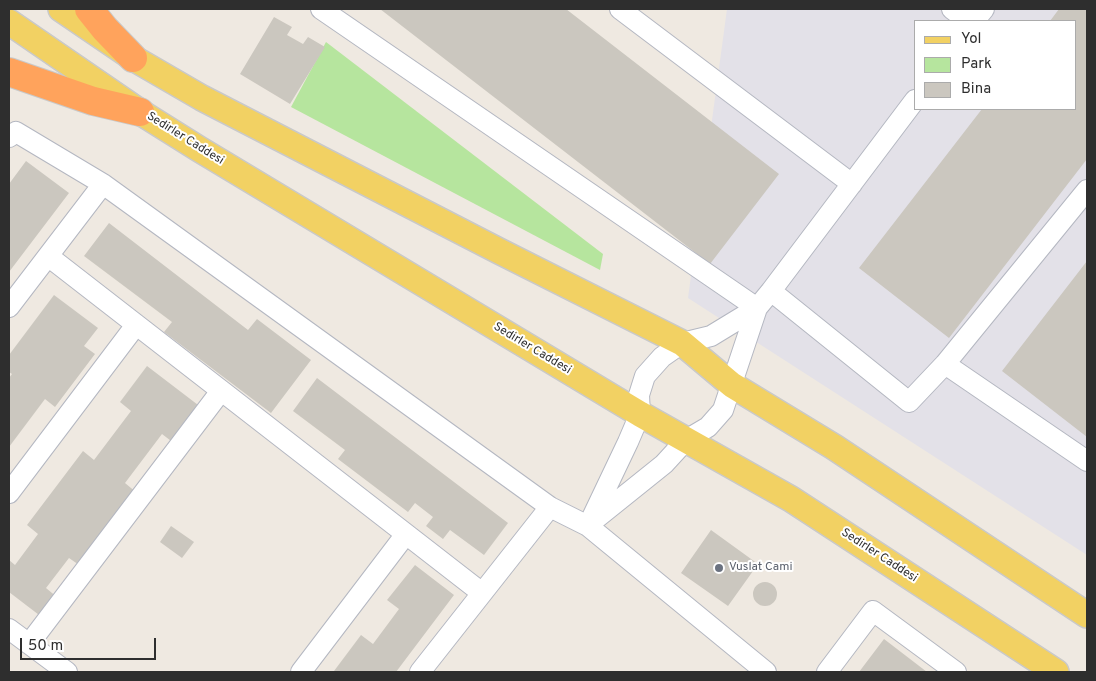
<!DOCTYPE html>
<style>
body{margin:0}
#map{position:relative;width:1096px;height:681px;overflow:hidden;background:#efe9e1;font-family:Overpass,sans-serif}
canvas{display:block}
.frame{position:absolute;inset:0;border:10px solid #2e2e2e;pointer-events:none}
.legend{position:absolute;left:914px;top:20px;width:162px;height:90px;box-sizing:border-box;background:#fff;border:1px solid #ababab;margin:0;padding:6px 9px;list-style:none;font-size:15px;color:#2e2e2e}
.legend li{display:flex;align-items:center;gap:10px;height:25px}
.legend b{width:25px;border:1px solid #ababab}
.scale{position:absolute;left:20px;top:638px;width:136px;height:22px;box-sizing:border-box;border:2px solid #2e2e2e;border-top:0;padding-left:6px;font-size:15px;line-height:18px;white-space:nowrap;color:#2e2e2e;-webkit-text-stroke:4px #fff;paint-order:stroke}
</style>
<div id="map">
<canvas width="1096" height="681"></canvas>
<div class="frame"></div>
<ul class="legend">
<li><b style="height:6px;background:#f2d163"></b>Yol</li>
<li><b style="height:14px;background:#b6e59e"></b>Park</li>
<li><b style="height:14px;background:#cbc7bf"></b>Bina</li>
</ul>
<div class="scale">50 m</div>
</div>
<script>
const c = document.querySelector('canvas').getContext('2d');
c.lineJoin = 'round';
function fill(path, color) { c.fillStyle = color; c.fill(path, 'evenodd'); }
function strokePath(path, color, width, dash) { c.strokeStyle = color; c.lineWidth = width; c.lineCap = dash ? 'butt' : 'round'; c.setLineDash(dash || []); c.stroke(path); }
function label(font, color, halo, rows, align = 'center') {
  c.font = font + ' Overpass,sans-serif'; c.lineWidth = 4; c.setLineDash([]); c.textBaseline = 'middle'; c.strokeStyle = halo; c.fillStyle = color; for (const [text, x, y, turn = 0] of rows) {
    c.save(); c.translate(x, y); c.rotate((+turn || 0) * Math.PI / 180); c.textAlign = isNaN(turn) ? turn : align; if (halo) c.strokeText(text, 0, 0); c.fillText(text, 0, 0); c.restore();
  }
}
fill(new Path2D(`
 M 727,9 L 1087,9 L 1087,555 L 688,298 ZM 915,21 L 1075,21 L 1075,109 L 915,109 Z`), '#e3e1e8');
fill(new Path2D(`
 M 326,42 L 603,254 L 600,270 L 291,107 Z`), '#b6e59e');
fill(new Path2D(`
 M 380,9 L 566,9 L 779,174 L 710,264 Z
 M 1059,9 L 1087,9 L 1087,159 L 949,338 L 859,268 L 982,109 L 1075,109 L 1075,21 L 1050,21 Z
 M 274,17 L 292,27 L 287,35 L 303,44 L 308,37 L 325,47 L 290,104 L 240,74 Z
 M 26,161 L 69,193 L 9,272 L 9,184 Z
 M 109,223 L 248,330 L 257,319 L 311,360 L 271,413 L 164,332 L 172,322 L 84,256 Z
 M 1087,261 L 1087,437 L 1002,371 Z
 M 54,295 L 98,328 L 84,346 L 95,354 L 55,407 L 45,399 L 9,447 L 9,378 L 12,374 L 9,372 L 9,355 Z
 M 147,366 L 202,408 L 175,444 L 162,434 L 125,483 L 137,493 L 82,567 L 69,558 L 46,588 L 58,598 L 43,618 L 9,592 L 9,560 L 15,565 L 38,534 L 27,525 L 83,451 L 94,460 L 131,411 L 120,402 Z
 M 317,378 L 508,523 L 484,555 L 450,530 L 443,539 L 426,526 L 433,517 L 415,503 L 408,512 L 338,459 L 345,450 L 293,411 Z
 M 171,526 L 194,542 L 182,558 L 160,542 Z
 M 711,530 L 758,564 L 728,606 L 681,573 Z
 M 415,565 L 454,595 L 396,672 L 335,672 L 334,671 L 361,635 L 373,644 L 399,609 L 387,600 Z
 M753 594a12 12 0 1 1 24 0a12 12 0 1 1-24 0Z
 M 884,639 L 927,672 L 859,672 Z`), '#cbc7bf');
const minor = new Path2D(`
 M 321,9 L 757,308
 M 620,9 L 852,184
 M 952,9 L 968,21
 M 974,21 L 984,9
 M 9,137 L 16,132 L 103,184 L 550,507 L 588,526 L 766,672
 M 48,256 L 482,593
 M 771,291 L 909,402 L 945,364 L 1087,190
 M 9,307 L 103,184
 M 945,364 L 1087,461
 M 9,493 L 136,325
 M 593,521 L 664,464 L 686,440 L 708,427 L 723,410 L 757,308
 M 588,526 L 628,442 L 640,414 L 639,395 L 645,376 L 662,357 L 682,343 L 711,336 L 757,308 L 771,291 L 915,100
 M 9,629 L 67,672
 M 29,644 L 221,391
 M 301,672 L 406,534
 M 420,672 L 550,507
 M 827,672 L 873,611 L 956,672`);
const major = new Path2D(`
 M 61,9 L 133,58 L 202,98 L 499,251 L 682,343 L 732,385 L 834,447 L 1087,615
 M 9,22 L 140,112 L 199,149 L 640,414 L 791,499 L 1056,672`);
const highway = new Path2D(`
 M 89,9 L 105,29 L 133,58
 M 9,72 L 93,101 L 140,112`);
strokePath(minor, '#b4b7c1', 22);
strokePath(major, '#c9c9c9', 28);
strokePath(highway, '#c9c9c9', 30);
strokePath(minor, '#fff', 20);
strokePath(major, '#f2d163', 25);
strokePath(highway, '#ffa35c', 28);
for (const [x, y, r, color] of [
 [719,568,5,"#6b7280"]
]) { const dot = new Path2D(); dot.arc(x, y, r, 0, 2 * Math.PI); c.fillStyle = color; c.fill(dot); strokePath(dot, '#fff', 2); }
label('12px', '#2e2e2e', '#fff', [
 ["Sedirler Caddesi",185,139,32],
 ["Sedirler Caddesi",532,349,31],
 ["Sedirler Caddesi",879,556,33]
]);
label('12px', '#5b616d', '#fff', [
 ["Vuslat Cami",729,568]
], 'left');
</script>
